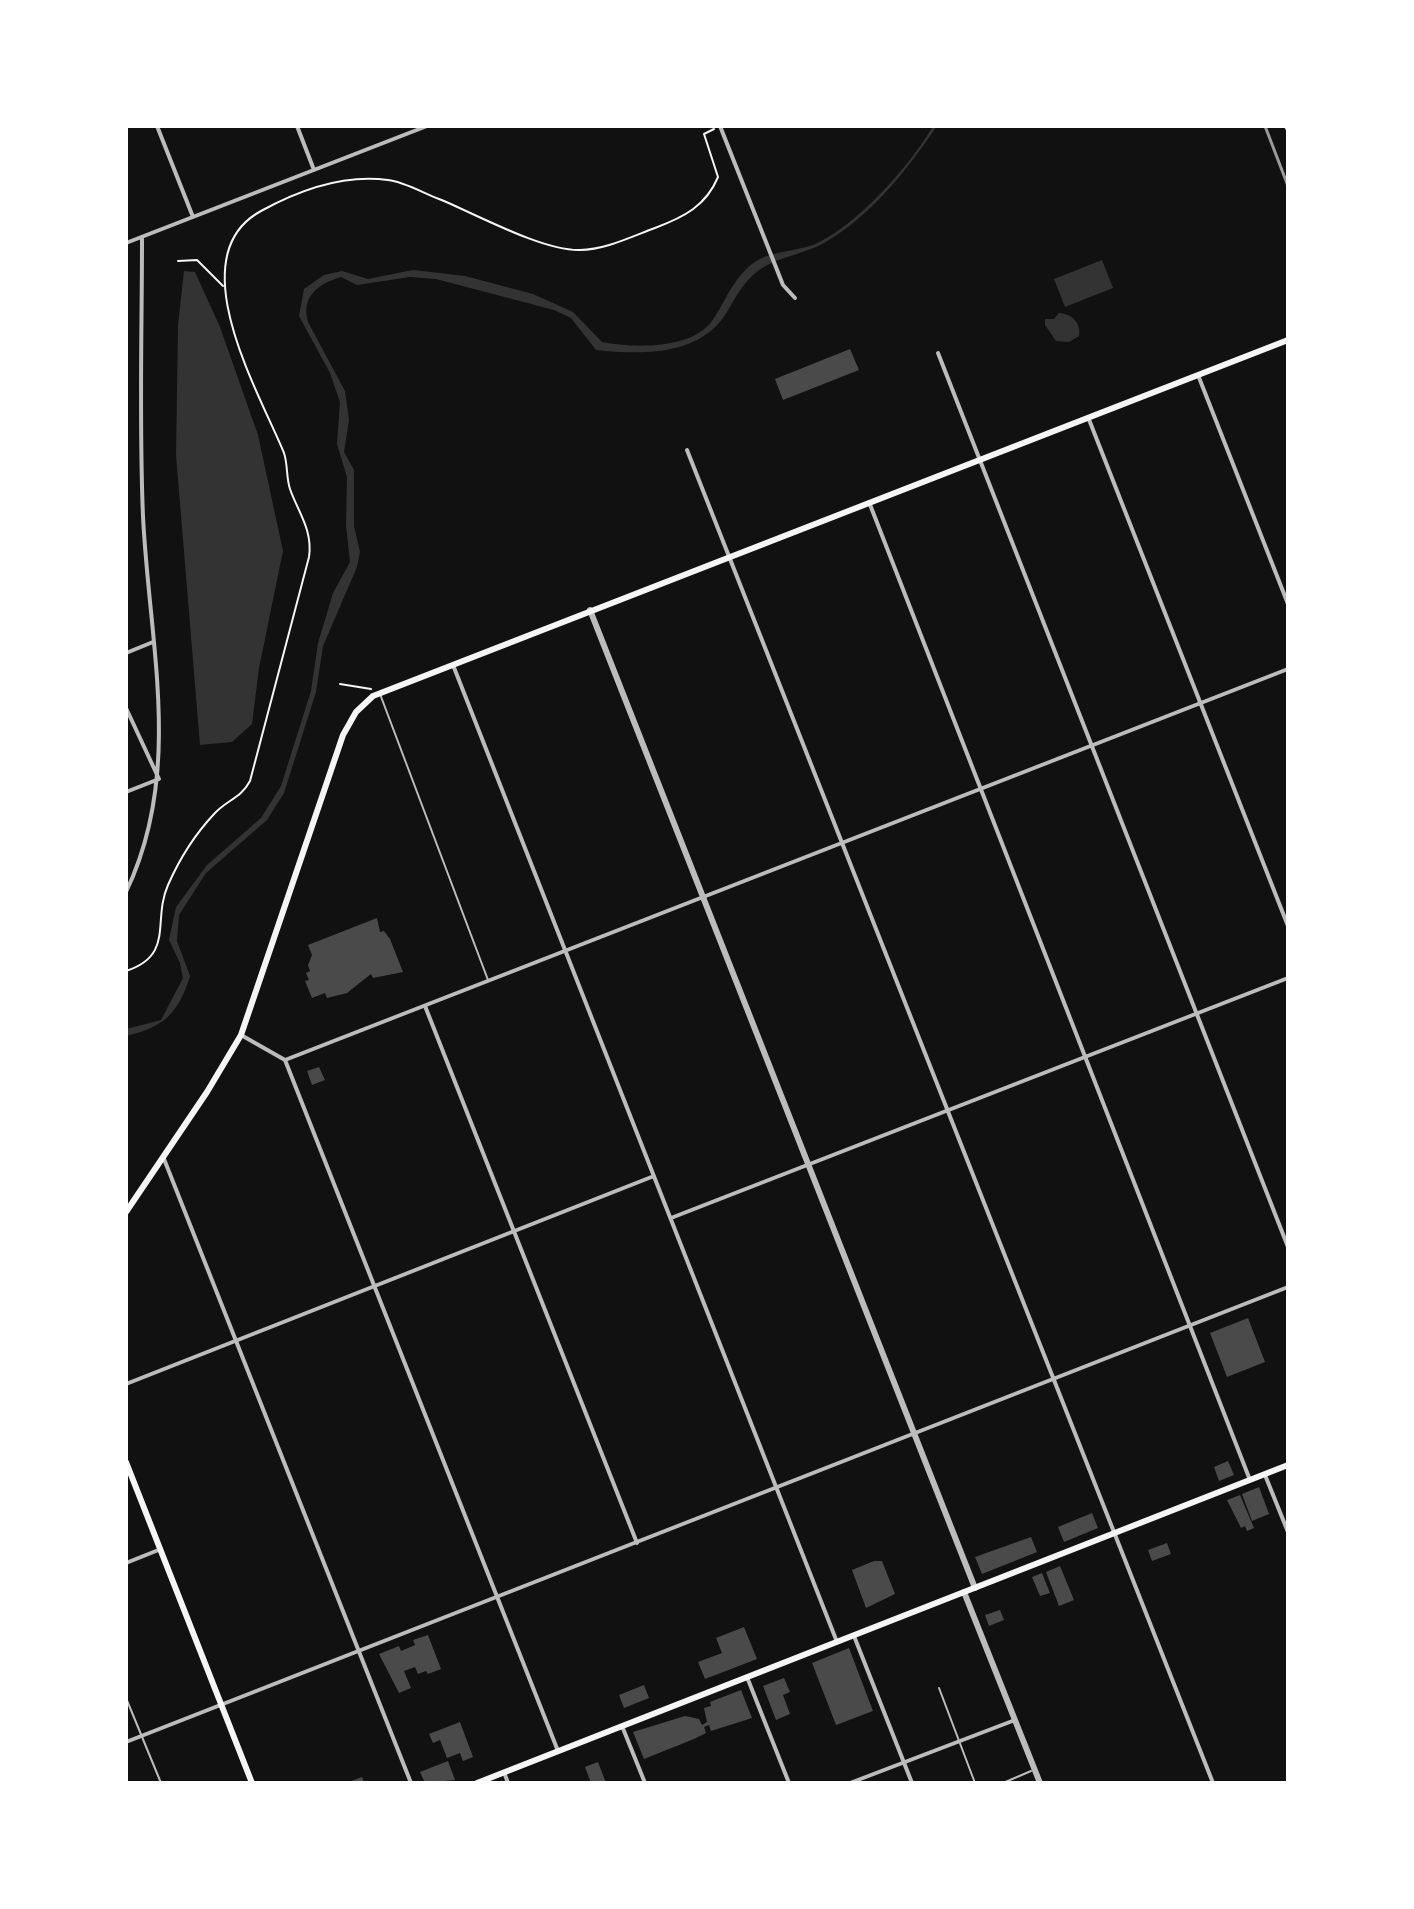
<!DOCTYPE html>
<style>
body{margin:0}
#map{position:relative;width:1414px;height:1909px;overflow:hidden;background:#111;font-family:"Times New Roman",serif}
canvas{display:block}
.frame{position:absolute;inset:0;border:128px solid #fff;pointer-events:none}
</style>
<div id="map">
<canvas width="1414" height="1909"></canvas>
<div class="frame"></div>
</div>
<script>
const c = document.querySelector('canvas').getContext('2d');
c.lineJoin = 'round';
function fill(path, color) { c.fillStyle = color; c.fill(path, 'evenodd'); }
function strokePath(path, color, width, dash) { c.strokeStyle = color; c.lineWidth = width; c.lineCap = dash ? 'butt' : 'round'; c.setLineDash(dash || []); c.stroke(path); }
fill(new Path2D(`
 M 933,126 L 937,126 C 907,170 871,216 824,243 C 805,254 781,256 762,268 C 735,286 732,313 713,329 C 683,356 634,354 596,350 L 571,318 L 554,310 L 436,279 L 410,277 L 357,285 L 341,277 C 318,284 301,296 308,322 L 345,391 L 349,420 L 344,452 L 354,470 L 354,526 L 360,552 L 357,567 L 323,646 L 316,692 L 284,793 L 267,820 L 206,873 L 179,915 L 177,941 L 190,976 C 178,1014 164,1027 126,1036 L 126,1029 L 161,1020 L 183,978 L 180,963 L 169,940 L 176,907 L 207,865 L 261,818 L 281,786 L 311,691 L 318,643 L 333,593 L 350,562 L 346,525 L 347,477 L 337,444 L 340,402 L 330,373 L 299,316 L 304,289 L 324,275 L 342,271 L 368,279 L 413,270 L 465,276 L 533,294 L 573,312 L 602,342 C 632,348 691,350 712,321 C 726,301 736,271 760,259 C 776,251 796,251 813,245 C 856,227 910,166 933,126 Z
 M 1102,260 L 1113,288 L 1065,307 L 1054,279 Z
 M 184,271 L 195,272 L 220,327 L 258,435 L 283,551 L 259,668 L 252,724 L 232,742 L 200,745 L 176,455 L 178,325 Z
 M 1059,313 C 1072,314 1081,322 1079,336 L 1069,342 L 1056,341 L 1045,325 L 1045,319 L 1054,319 Z`), '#333');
fill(new Path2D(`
 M 850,349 L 859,370 L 783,400 L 775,379 Z
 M 377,918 L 380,932 L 384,931 L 390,939 L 403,972 L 373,978 L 371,974 L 347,993 L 327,998 L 325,993 L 312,998 L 305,981 L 309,980 L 306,973 L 310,971 L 308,965 L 312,955 L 308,945 Z
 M 319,1067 L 325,1080 L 312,1085 L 307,1071 Z
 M 1248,1318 L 1265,1362 L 1227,1377 L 1210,1333 Z
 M 1228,1461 L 1234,1475 L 1219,1481 L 1214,1467 Z
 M 1259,1487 L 1269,1514 L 1252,1521 L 1242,1494 Z
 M 1240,1495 L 1254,1528 L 1247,1531 L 1245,1526 L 1241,1528 L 1227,1500 Z
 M 1092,1513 L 1098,1528 L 1064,1542 L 1058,1527 Z
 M 1031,1537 L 1037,1552 L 982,1574 L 975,1557 Z
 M 1167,1543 L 1171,1554 L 1152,1561 L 1148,1550 Z
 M 874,1561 L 882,1561 L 895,1594 L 866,1608 L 852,1570 Z
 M 1060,1566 L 1074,1600 L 1059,1606 L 1046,1572 Z
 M 1042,1573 L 1050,1593 L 1040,1596 L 1032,1577 Z
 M 1000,1610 L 1004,1620 L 989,1626 L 985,1615 Z
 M 744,1627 L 757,1659 L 705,1679 L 698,1662 L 722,1653 L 716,1638 Z
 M 428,1635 L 441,1669 L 428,1674 L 426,1671 L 418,1674 L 415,1667 L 404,1671 L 411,1688 L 399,1693 L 379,1654 L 399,1646 L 401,1651 L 415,1645 L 413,1640 Z
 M 849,1648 L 873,1711 L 836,1725 L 812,1663 Z
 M 784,1678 L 790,1692 L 783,1695 L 790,1714 L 776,1720 L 763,1686 Z
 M 644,1685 L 649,1698 L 624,1708 L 619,1695 Z
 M 741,1690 L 752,1718 L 711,1731 L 709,1725 L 704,1727 L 706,1733 L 694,1739 L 644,1759 L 633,1732 L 685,1716 L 699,1719 L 702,1725 L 707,1722 L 704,1708 L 711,1706 L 710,1702 Z
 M 460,1722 L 473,1757 L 463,1761 L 460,1753 L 447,1758 L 440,1740 L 433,1743 L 429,1734 Z
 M 448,1761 L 455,1780 L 425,1783 L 420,1772 Z
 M 598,1762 L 606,1783 L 591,1783 L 585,1767 Z
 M 362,1777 L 364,1783 L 346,1783 Z`), '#4a4a4a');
strokePath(new Path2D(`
 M 178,261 L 197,260 L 223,286
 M 340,684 L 371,689
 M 126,971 C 175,955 152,921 168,885 C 179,860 196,833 215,813 C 227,800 241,798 250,781 L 309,557 C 313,530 298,512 290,489 C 286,477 288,465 284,453 C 260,394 178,256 261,211 C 299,190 344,174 388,180 C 405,182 423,193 439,199 C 476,214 542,251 580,250 C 605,250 633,236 655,228 C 684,217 706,206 718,177 L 704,134 L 714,129`), '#f5f5f5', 2);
strokePath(new Path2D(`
 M 380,694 L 488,980
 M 939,1688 L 975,1783
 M 126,1698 L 161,1783
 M 1003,1783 L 1031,1771`), '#bcbcbc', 2);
strokePath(new Path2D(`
 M 157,126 L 193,217
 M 297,126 L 314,170
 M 720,126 L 783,285 L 795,298
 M 126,243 L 427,126
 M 938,353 L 1288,1247
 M 1198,375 L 1288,604
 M 1088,417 L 1288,926
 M 687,450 L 1213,1783
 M 869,502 L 1250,1480
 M 126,653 L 153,642
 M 453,665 L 837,1642
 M 126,708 L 159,779 L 126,792
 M 126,892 C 184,771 149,644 143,516 C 139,423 142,330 142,237
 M 425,1006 L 637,1543
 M 241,1035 L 285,1060 L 558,1751
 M 285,1060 L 1288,669
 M 164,1159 L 411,1783
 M 671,1218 L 1288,978
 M 126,1384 L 654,1176
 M 1265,1475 L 1288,1532
 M 126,1563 L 161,1549
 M 854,1636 L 912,1783
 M 747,1677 L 789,1783
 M 622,1726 L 645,1783
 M 126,1742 L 1288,1287
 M 504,1772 L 508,1783
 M 850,1783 L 1015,1720`), '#bcbcbc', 4);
strokePath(new Path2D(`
 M 590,610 L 975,1588
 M 964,1592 L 1040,1783`), '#bcbcbc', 6);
strokePath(new Path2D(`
 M 1287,126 L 1288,128
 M 126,1212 L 207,1092 L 241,1035 L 343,735 L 356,712 L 373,696 L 1288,340
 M 126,1462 L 252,1783
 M 477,1783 L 1288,1465`), '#f5f5f5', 6);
strokePath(new Path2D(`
 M 1265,126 L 1288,186`), '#9a9a9a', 3);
</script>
